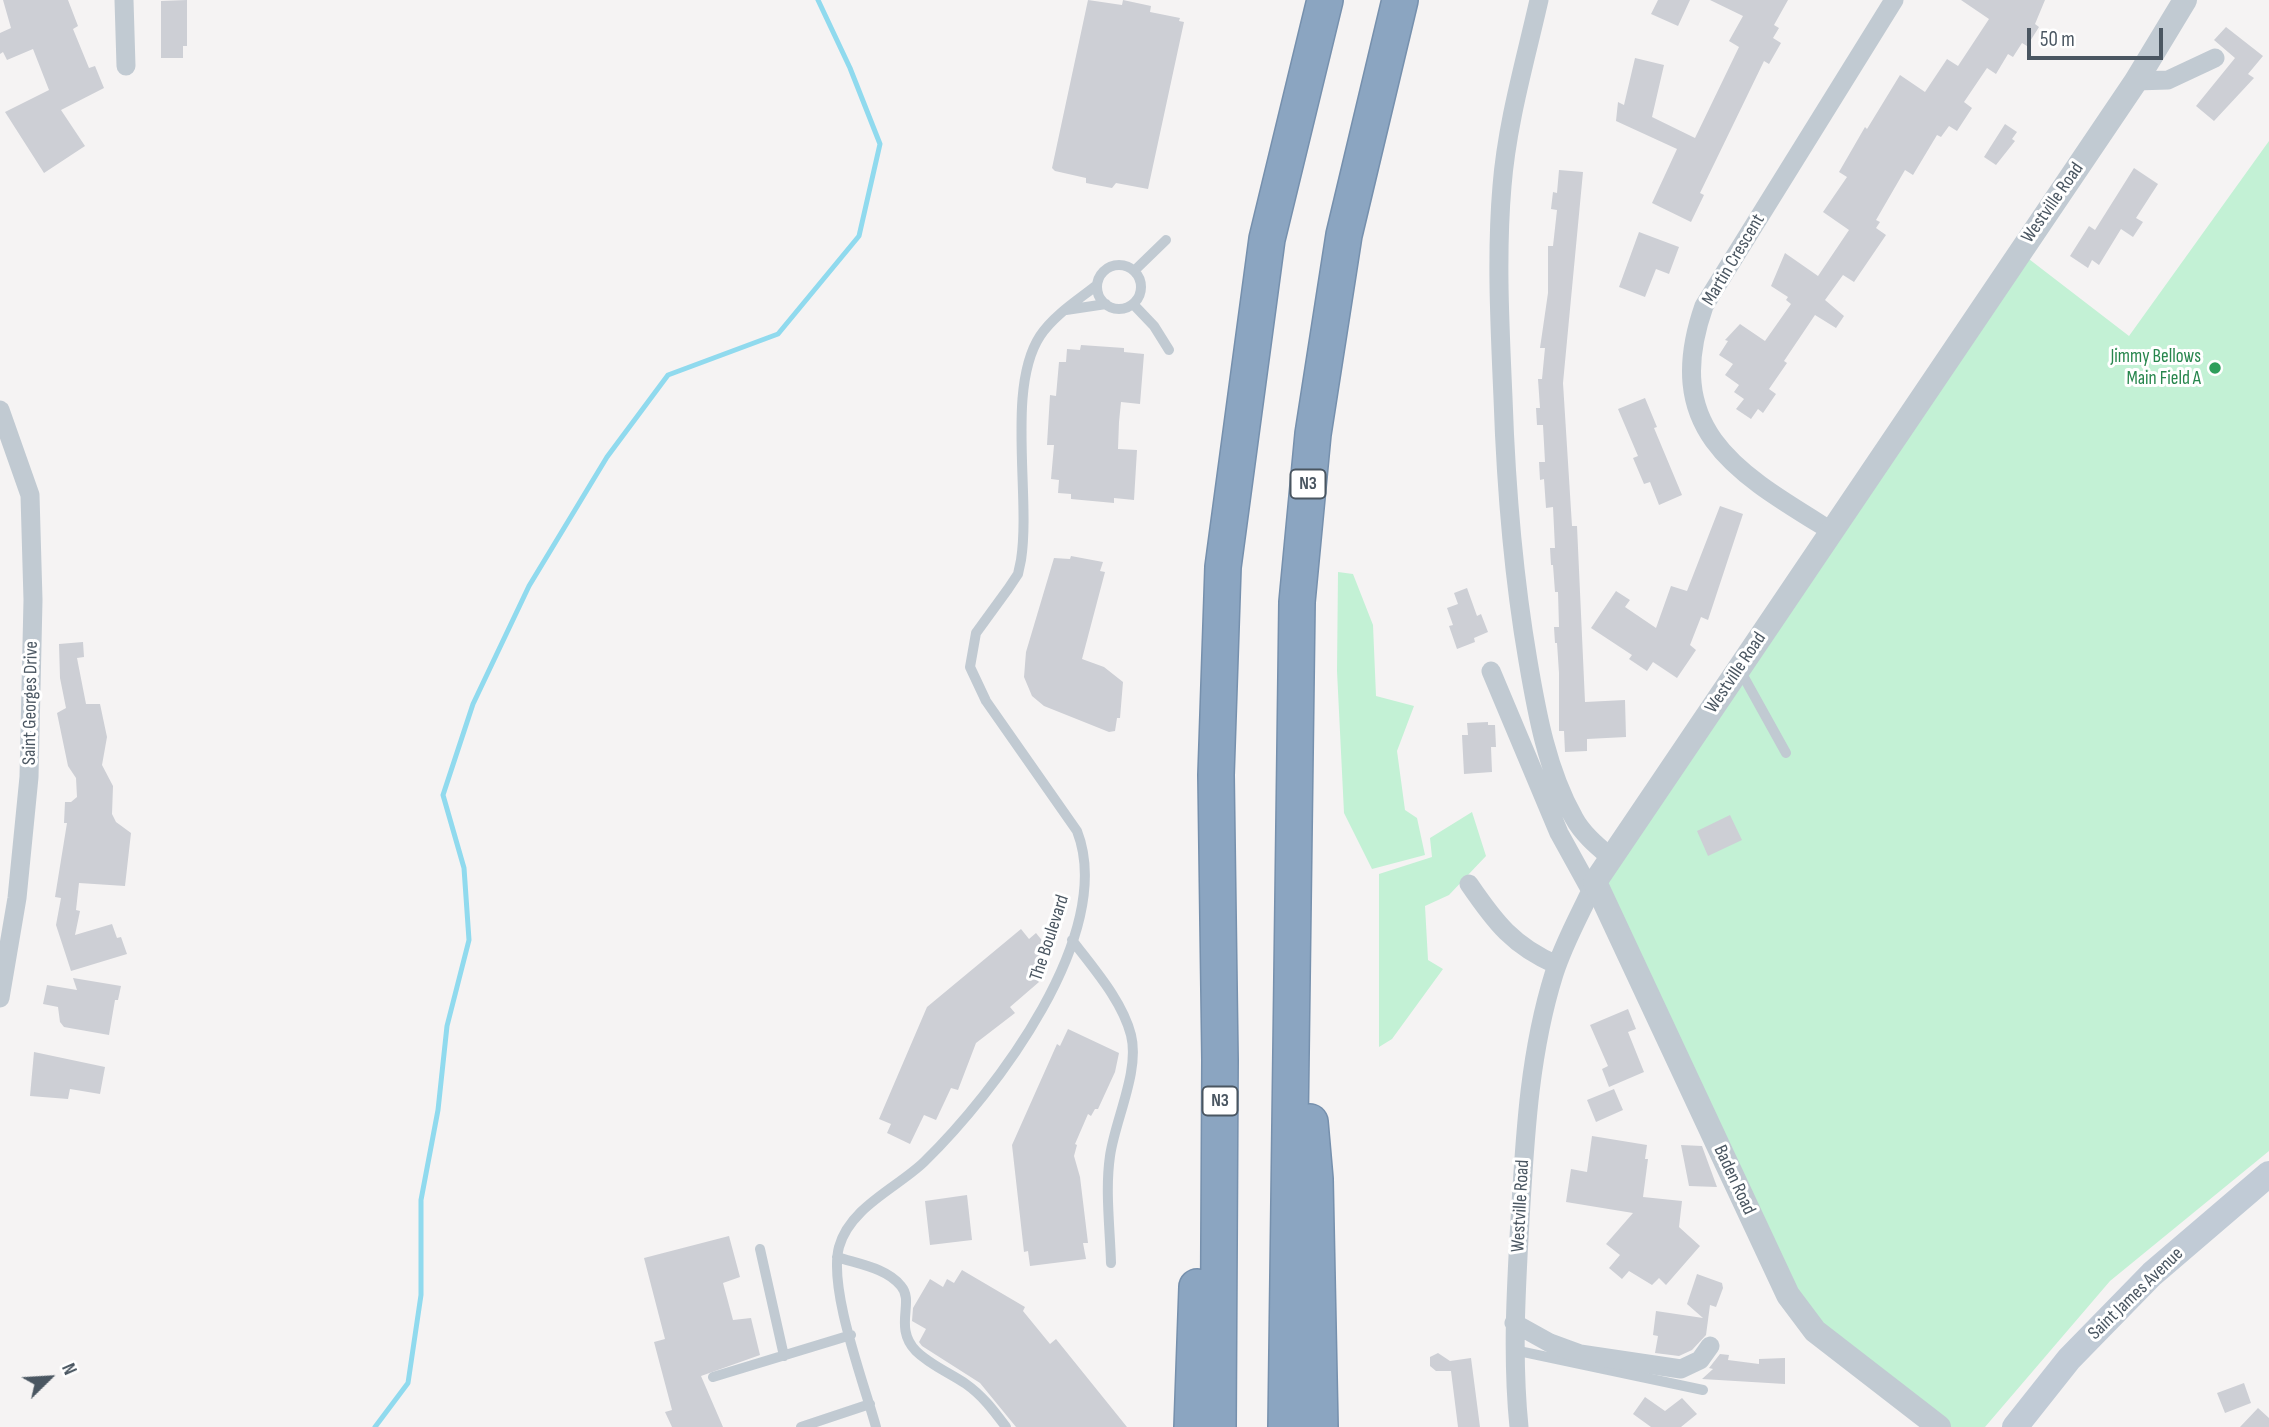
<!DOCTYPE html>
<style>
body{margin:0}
#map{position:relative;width:2269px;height:1427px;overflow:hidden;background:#f5f3f3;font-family:"Sofia Sans Condensed",sans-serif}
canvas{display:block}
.north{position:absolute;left:14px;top:1343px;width:70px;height:70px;-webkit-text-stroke:5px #fff;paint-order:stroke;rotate:66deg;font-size:19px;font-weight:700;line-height:28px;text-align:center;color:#4a5661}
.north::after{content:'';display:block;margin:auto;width:24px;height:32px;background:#4a5661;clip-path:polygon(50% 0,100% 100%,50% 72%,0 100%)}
.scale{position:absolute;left:2027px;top:28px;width:136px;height:32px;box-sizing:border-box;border:4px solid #4a5661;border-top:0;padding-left:9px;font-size:21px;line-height:24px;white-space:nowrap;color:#4a5661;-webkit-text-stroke:5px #fff;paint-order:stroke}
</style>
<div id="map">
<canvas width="2269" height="1427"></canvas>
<div class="north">N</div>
<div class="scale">50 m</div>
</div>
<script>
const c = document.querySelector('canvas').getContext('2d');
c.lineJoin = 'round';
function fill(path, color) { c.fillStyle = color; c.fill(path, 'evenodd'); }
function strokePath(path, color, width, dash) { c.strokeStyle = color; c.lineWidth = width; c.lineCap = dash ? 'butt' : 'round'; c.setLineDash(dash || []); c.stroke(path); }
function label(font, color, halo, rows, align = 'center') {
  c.font = font + ' "Sofia Sans Condensed",sans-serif'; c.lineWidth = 6; c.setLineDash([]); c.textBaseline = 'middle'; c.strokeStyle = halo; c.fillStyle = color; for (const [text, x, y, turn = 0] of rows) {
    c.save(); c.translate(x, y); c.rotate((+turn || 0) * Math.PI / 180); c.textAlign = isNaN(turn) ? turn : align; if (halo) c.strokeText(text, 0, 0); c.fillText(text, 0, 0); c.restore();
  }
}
fill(new Path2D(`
 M 2269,141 L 2269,1151 L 2110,1281 L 1985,1427 L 1942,1427 L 1818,1331 L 1598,881 L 2025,256 L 2129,336 Z
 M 1338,572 L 1353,574 L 1373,625 L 1376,696 L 1414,706 L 1397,751 L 1405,810 L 1417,818 L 1425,855 L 1372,869 L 1344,813 L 1337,671 Z
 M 1472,812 L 1486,856 L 1449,895 L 1425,906 L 1428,960 L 1443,969 L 1392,1039 L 1379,1047 L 1379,874 L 1432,857 L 1430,838 Z`), '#c3f1d5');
strokePath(new Path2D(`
 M 375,1427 L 408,1383 L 421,1295 L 421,1200 L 438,1110 L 447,1026 L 469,940 L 464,868 L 443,795 L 473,704 L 529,586 L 607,457 L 668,375 L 778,334 L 859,236 L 880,144 L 850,68 L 818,0`), '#90daee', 5);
fill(new Path2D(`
 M 3,0 L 68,0 L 78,26 L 73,29 L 89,68 L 95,66 L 104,88 L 61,110 L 85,146 L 44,173 L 5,112 L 49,90 L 33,49 L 7,60 L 3,52 L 0,54 L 0,33 L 11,28 Z
 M 187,0 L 187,46 L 183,46 L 183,58 L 161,58 L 161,1 Z
 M 1088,0 L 1122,5 L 1123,0 L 1151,6 L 1150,12 L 1180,18 L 1179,21 L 1184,22 L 1148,189 L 1116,183 L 1112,188 L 1086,183 L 1086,178 L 1055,171 L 1052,168 Z
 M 1658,0 L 1690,0 L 1678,26 L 1651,14 Z
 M 1710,0 L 1788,0 L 1774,25 L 1779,28 L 1773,38 L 1781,43 L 1769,64 L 1764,61 L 1700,193 L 1704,195 L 1691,222 L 1652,203 L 1677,149 L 1616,121 L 1618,102 L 1624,105 L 1635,58 L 1664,65 L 1652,117 L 1695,138 L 1739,47 L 1729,41 L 1743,16 Z
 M 1961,0 L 2045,0 L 2035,24 L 2039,27 L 2027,46 L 2022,43 L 2013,57 L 2008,54 L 1996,74 L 1987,68 L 1964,102 L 1972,108 L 1957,131 L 1949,126 L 1941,137 L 1937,135 L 1913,175 L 1905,170 L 1876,220 L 1880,222 L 1876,228 L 1886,235 L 1854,282 L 1843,275 L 1825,300 L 1844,316 L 1836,328 L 1815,315 L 1784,361 L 1787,363 L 1769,389 L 1776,394 L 1763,413 L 1758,409 L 1751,419 L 1736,409 L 1744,399 L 1734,392 L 1739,385 L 1725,375 L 1733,364 L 1719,355 L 1728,341 L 1725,340 L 1740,324 L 1765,341 L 1791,304 L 1786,300 L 1788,297 L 1771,286 L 1785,253 L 1818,276 L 1849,230 L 1823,212 L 1847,177 L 1839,172 L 1865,127 L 1867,129 L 1900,75 L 1925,92 L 1947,59 L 1958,66 L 1989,19 Z
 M 2226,27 L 2263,56 L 2248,74 L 2254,78 L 2214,121 L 2196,106 L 2235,58 L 2214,40 Z
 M 2005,124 L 2017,132 L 2012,139 L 2015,141 L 1996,165 L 1984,157 Z
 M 2134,168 L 2158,184 L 2136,218 L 2143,222 L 2133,237 L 2121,229 L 2099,265 L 2092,260 L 2088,268 L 2070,256 L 2089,226 L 2095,230 Z
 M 1559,170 L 1583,172 L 1563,383 L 1572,526 L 1577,526 L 1585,702 L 1625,700 L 1626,737 L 1587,739 L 1587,751 L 1565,752 L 1564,731 L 1559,731 L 1559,673 L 1557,643 L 1555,643 L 1554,627 L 1559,627 L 1558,592 L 1555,592 L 1553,565 L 1551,565 L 1550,548 L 1555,548 L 1553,507 L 1546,508 L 1544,479 L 1540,480 L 1539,462 L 1545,462 L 1543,425 L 1537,425 L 1536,408 L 1540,408 L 1538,379 L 1542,379 L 1545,348 L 1540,348 L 1548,293 L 1548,246 L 1553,246 L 1557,210 L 1551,209 L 1553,192 L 1557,193 Z
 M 1639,232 L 1679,247 L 1669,274 L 1656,269 L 1645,297 L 1619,287 Z
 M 1081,345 L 1124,348 L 1124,352 L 1144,354 L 1140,404 L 1121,402 L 1119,422 L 1118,449 L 1137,450 L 1134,500 L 1114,498 L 1114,503 L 1071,499 L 1071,494 L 1058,493 L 1059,480 L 1051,479 L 1054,445 L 1047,445 L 1050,395 L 1056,396 L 1059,362 L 1066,362 L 1067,349 L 1080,350 Z
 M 1645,398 L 1657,427 L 1654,428 L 1682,495 L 1659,505 L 1650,482 L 1644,484 L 1633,458 L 1638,456 L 1618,409 Z
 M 1720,506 L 1743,514 L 1708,620 L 1701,617 L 1690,645 L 1696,650 L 1677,678 L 1653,662 L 1647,671 L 1629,659 L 1632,655 L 1591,628 L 1616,591 L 1630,600 L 1625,607 L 1656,628 L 1671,586 L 1687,591 Z
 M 1071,556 L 1103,562 L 1100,571 L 1105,572 L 1082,659 L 1104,667 L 1123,682 L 1120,718 L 1117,718 L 1115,731 L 1109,732 L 1044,706 L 1032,696 L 1024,677 L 1026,652 L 1054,558 L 1070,559 Z
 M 1467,588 L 1477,616 L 1481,614 L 1488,632 L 1474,638 L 1475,642 L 1457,649 L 1449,626 L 1453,625 L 1447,608 L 1458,604 L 1454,593 Z
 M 83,642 L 84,657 L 77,658 L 86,704 L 100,704 L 107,737 L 102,765 L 113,786 L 112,814 L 116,822 L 131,833 L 125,886 L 79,883 L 76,910 L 80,911 L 75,935 L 112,924 L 117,938 L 121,937 L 127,954 L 71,971 L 56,925 L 61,898 L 55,897 L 67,823 L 64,823 L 65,802 L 71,802 L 77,797 L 76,778 L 68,766 L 57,713 L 66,708 L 60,678 L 59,644 Z
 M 1488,722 L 1488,725 L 1495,725 L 1496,747 L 1491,747 L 1492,772 L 1464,774 L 1462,735 L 1468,735 L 1467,723 Z
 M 1730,815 L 1742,840 L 1708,856 L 1697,831 Z
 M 1021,929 L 1029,939 L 1036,933 L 1053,954 L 1030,973 L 1039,982 L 1010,1007 L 1015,1013 L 976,1043 L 958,1090 L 951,1088 L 936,1120 L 924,1115 L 910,1144 L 887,1133 L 891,1124 L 879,1119 L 927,1007 Z
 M 73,978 L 121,986 L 118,1000 L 115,1000 L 109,1035 L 64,1027 L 60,1022 L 58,1007 L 43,1004 L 47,985 L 77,990 Z
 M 1628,1009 L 1636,1029 L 1628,1032 L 1644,1072 L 1609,1087 L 1602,1069 L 1608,1066 L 1590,1025 Z
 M 1068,1029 L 1119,1053 L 1115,1072 L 1098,1109 L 1095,1109 L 1091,1116 L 1088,1114 L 1075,1144 L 1077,1145 L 1074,1156 L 1080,1177 L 1088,1243 L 1083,1243 L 1086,1259 L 1030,1266 L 1028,1251 L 1024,1252 L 1012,1145 L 1057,1044 L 1060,1046 Z
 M 34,1052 L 105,1067 L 100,1094 L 70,1089 L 68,1099 L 30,1096 Z
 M 1614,1089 L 1623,1110 L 1596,1122 L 1587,1100 Z
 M 1592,1136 L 1647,1145 L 1645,1159 L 1648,1159 L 1643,1197 L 1682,1201 L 1679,1227 L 1700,1246 L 1666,1285 L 1659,1278 L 1652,1285 L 1629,1271 L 1622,1279 L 1609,1268 L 1620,1255 L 1606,1244 L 1633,1213 L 1566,1202 L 1571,1169 L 1587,1172 Z
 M 1681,1145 L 1702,1146 L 1717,1187 L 1689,1186 Z
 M 967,1195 L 972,1240 L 930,1245 L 925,1201 Z
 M 729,1236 L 740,1277 L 723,1283 L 733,1320 L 751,1318 L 760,1355 L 701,1376 L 723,1427 L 672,1427 L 665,1412 L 672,1410 L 654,1342 L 665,1339 L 644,1258 Z
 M 962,1270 L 1025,1307 L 1023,1311 L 1050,1344 L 1056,1339 L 1127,1427 L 1016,1427 L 980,1383 L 922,1346 L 919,1342 L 926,1329 L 912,1321 L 913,1308 L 930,1279 L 943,1287 L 947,1279 L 954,1283 Z
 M 1697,1274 L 1722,1283 L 1723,1288 L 1716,1307 L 1710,1305 L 1706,1335 L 1692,1350 L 1679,1356 L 1655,1353 L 1658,1336 L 1653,1335 L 1656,1311 L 1703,1318 L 1687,1304 Z
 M 1438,1353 L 1450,1361 L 1471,1358 L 1480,1427 L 1458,1427 L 1451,1371 L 1436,1371 L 1430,1366 L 1430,1357 Z
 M 1720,1354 L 1729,1355 L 1728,1360 L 1759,1364 L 1759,1359 L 1785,1358 L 1785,1384 L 1702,1379 L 1713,1369 L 1709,1368 Z
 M 2244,1383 L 2251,1403 L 2225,1413 L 2217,1393 Z
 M 1645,1397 L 1665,1411 L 1682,1398 L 1697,1414 L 1681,1427 L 1651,1427 L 1633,1414 Z
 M 2258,1408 L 2269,1418 L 2269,1427 L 2240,1427 Z`), '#cdcfd5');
const motorway = new Path2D(`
 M 1310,1122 L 1315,1179 L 1320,1427
 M 1192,1427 L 1197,1287
 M 1218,1427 L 1220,1060 L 1216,775 L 1223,567 L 1267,239 L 1325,0
 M 1286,1427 L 1297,602 L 1313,434 L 1344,235 L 1400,0`);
strokePath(motorway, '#7690ad', 38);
strokePath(new Path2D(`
 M1097 287a22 22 0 1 1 44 0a22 22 0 1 1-44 0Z
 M 1134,271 L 1166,240
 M 1133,304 L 1154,326 L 1169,350
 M 1066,310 L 1106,304
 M 1741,672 L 1786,753
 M 1072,940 C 1093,968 1122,1000 1131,1035 C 1140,1071 1115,1120 1110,1156 C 1105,1190 1110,1228 1111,1263
 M 760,1249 L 784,1356
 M 837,1257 C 858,1264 887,1268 901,1286 C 915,1302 893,1327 916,1351 C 930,1365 950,1373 966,1384 C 983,1396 994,1411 1006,1427
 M 1514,1350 L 1703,1390
 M 713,1377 L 851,1335
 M 801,1427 L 870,1404
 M 876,1427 C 864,1383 828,1289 839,1247 C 850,1207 897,1188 924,1162 C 995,1093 1117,933 1077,831 L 986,701 L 970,667 L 976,633 L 1008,589 L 1018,574 L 1021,560 C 1031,497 1006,388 1040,336 C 1054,315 1078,300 1097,285`), '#c1cad2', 10);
strokePath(new Path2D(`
 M 124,0 L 126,66
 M 1539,0 C 1525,62 1507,123 1502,186 C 1496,256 1500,328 1503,398 C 1506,486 1513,574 1528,661 C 1537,714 1547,770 1574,818 C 1582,833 1596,845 1609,856
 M 2136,81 L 2168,80 L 2215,58
 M 0,410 L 30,495 L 33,600 L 29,777 L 17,898 L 0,998
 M 1833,532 C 1739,474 1660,432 1704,306 L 1894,0
 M 1491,671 L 1559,833 L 1591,891
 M 1469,884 C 1495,922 1513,946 1557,965
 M 1514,1323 L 1550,1343 L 1580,1354 L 1681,1369 L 1700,1360 L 1710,1346
 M 1519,1427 C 1512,1358 1516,1290 1520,1220 C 1525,1137 1529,1054 1554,974 C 1564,942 1581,913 1595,882`), '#c1cad2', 19);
strokePath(new Path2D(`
 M 1939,1427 L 1815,1331 L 1788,1295 L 1595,882 L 2136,81 L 2185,0`), '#c1cad2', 24);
strokePath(new Path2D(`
 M 2015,1427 L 2069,1359 L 2152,1274 L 2269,1174`), '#c1cbd6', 26);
strokePath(motorway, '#8ba5c1', 35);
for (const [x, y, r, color] of [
 [2215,368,7,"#2e9e5b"]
]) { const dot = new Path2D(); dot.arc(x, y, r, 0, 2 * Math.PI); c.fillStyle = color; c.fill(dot); strokePath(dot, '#fff', 2.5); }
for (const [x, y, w] of [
 [1308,484,35],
 [1220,1101,35]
]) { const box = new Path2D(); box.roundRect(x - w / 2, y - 14.5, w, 29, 5); c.fillStyle = '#fff'; c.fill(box); strokePath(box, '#4a5661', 2); }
label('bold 18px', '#4a5661', null, [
 ["N3",1308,484],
 ["N3",1220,1101]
]);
label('19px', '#4a5661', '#fff', [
 ["Westville Road",2053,203,-55],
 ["Martin Crescent",1734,260,-59],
 ["Westville Road",1736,673,-56],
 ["Saint Georges Drive",31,703,-89],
 ["The Boulevard",1050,938,-72],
 ["Baden Road",1734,1180,65],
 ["Westville Road",1521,1206,-87],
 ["Saint James Avenue",2136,1294,-44]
]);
label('19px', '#27864d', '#fff', [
 ["Jimmy Bellows",2201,357],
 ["Main Field A",2201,379]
], 'right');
</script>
